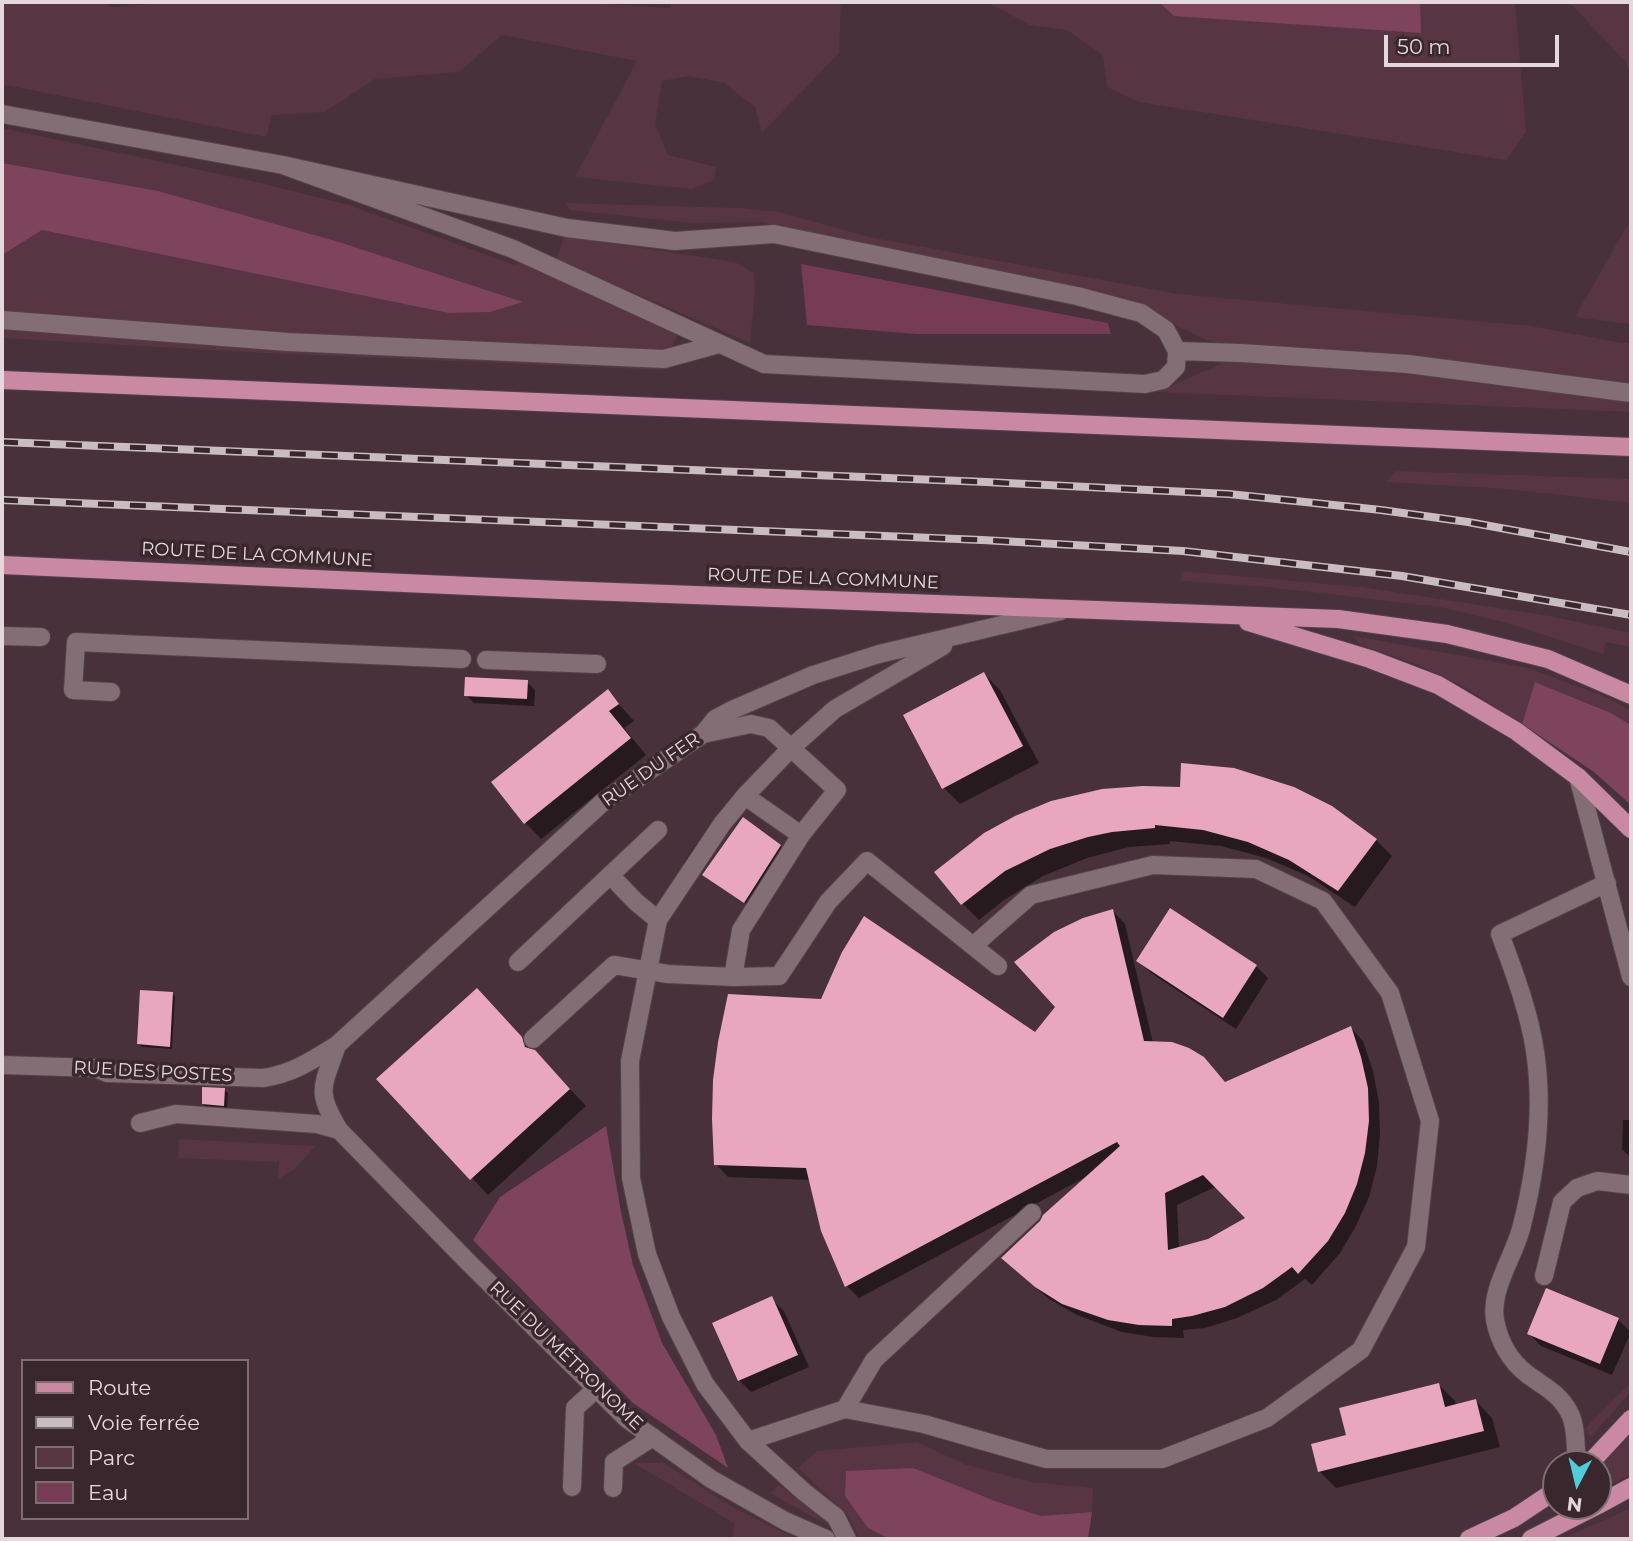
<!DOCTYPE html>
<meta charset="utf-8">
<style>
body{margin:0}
#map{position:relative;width:1633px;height:1541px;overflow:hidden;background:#39272d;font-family:Montserrat,sans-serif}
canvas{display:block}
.frame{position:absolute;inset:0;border:4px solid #e4d8dc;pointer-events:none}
.legend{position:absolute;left:21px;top:1359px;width:228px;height:161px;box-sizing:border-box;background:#39272d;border:2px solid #7d6e73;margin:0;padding:9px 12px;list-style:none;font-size:21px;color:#e4d8dc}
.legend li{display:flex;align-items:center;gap:14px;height:35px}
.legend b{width:35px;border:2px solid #7d6e73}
.north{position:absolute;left:1542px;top:1450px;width:70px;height:70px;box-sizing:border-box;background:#39272d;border:2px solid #7d6e73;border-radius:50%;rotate:187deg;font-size:19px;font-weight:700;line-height:28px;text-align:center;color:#e4d8dc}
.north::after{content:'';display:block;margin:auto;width:24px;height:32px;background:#52cbd9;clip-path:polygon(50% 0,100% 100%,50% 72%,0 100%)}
.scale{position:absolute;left:1384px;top:35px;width:175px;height:32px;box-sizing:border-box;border:4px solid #e4d8dc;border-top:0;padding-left:9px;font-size:21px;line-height:24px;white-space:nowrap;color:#e4d8dc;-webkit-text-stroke:5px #39272d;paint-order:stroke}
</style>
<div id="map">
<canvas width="1633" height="1541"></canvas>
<div class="frame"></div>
<ul class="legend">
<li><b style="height:9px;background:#ca89a2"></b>Route</li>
<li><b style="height:9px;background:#c9bdc1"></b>Voie ferrée</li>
<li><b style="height:19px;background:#573542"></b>Parc</li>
<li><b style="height:19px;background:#753c53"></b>Eau</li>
</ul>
<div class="north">N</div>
<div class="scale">50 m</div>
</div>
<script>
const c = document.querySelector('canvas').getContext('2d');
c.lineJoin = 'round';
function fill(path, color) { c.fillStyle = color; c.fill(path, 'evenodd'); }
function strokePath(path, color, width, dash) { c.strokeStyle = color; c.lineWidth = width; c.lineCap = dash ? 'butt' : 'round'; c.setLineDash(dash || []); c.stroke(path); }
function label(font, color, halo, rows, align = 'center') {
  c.font = font + ' Montserrat,sans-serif'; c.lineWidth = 7; c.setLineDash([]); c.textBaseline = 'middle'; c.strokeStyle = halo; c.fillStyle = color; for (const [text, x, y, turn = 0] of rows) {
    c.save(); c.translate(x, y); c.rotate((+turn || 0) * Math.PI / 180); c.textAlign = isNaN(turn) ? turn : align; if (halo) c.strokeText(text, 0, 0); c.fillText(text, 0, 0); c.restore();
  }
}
fill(new Path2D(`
 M 2,2 L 1631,2 L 1631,1539 L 2,1539 ZM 23,1361 L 247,1361 L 247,1518 L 23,1518 ZM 1556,1464 L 1598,1464 L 1598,1506 L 1556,1506 Z`), '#48313a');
fill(new Path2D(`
 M 2,2 L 104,2 L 113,7 L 173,2 L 575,2 L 670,8 L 671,2 L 841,2 L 839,53 L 762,133 L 755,107 L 724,83 L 690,76 L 662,81 L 655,124 L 668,155 L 716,167 L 714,180 L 692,189 L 575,177 L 637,61 L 502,35 L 459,72 L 375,79 L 325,112 L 272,115 L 266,137 L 2,84 Z
 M 987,2 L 1515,2 L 1526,132 L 1506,160 L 1151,104 L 1136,101 L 1107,87 L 1103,55 L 1067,30 L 1030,25 Z
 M 1569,2 L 1631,2 L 1631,75 L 1626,62 Z
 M 2,128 L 252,181 L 349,205 L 515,265 L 522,261 L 667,328 L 677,335 L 662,370 L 265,353 L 2,338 Z
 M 566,203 L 741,208 L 779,212 L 869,237 L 1178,294 L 1531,326 L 1622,343 L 1631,343 L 1631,412 L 1157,392 L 1221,364 L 1211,342 L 1179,327 L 1146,306 L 762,222 L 691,223 L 570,210 Z
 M 1631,219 L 1631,324 L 1575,317 Z
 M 564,236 L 735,262 L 754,273 L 755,291 L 750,343 L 557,260 Z
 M 1395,471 L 1631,479 L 1631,503 L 1508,489 L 1386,482 Z
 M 1182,571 L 1361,587 L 1544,615 L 1631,633 L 1631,647 L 1606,642 L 1603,654 L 1507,623 L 1440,607 L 1268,587 L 1181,581 Z
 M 1354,636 L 1528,668 L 1606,697 L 1631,711 L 1631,725 L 1611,713 L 1535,682 L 1522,724 L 1463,686 L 1423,667 L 1359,644 Z
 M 179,1139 L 315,1146 L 295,1169 L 278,1179 L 279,1162 L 178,1158 Z
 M 1631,1382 L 1631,1391 L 1591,1437 L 1585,1429 Z
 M 1631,1435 L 1631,1474 L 1598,1493 L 1598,1467 Z
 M 917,1442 L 964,1464 L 1031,1482 L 1093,1488 L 1092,1512 L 1041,1516 L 995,1501 L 868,1528 L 890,1539 L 860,1539 L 846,1513 L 798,1468 L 817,1451 Z
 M 634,1463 L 664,1463 L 734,1508 L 796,1539 L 733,1539 L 734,1523 Z
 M 779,1485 L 831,1527 L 770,1493 Z
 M 1631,1508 L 1631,1539 L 1561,1539 Z`), '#573542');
fill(new Path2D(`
 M 1159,2 L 1420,2 L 1421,33 L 1174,16 Z
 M 2,163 L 158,191 L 339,242 L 523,302 L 490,312 L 449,313 L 42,230 L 2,255 Z
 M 1535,682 L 1611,713 L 1631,725 L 1631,805 L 1594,772 L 1522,724 Z
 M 606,1126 L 621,1212 L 633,1265 L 662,1343 L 716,1435 L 728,1468 L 633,1403 L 473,1240 L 500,1197 Z
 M 913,1468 L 995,1501 L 1041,1516 L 1092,1512 L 1088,1539 L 890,1539 L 868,1528 L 845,1496 L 846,1471 Z`), '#7d445b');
fill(new Path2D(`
 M 801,264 L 1108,323 L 1111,334 L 916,334 L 807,325 Z`), '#753c53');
fill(new Path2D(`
 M 984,674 L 1000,690 L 1039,763 L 960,804 L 944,788 Z
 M 527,682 L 535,690 L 534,706 L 474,703 L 466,695 Z
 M 608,692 L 634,721 L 624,728 L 646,755 L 541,839 L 525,822 Z
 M 1052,803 L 1376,840 L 1392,856 L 1355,907 L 1308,876 L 1266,858 L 1221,846 L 1170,841 L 1170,844 L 1129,847 L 1087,858 L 1043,876 L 1004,900 L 979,920 L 963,904 Z
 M 711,823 L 713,825 L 687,865 L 684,862 Z
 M 780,846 L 783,850 L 748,905 L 707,878 Z
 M 1113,911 L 1125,924 L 1153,1043 L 1226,1084 L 1351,1028 L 1363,1041 L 1373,1071 L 1379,1102 L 1380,1134 L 1377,1166 L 1369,1197 L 1356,1226 L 1340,1253 L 1312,1285 L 1305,1279 L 1276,1300 L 1237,1318 L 1205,1328 L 1183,1330 L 1184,1338 L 1153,1337 L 1122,1332 L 1077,1315 L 1049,1299 L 1015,1270 L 1041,1222 L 1086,1177 L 859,1298 L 847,1286 L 811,1180 L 728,1177 L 716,1164 L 1036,1035 L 1057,1007 ZM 1217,1186 L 1247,1218 L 1208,1241 L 1179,1249 L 1177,1205 Z
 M 1139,961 L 1256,966 L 1268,978 L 1236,1029 L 1151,973 Z
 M 172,993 L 175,997 L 172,1049 L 142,1047 L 138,1044 Z
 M 493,1007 L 586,1106 L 488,1195 L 379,1079 Z
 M 224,1090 L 228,1093 L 227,1109 L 207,1107 L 203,1104 Z
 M 1623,1120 L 1631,1120 L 1631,1158 L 1622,1149 Z
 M 1547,1290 L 1618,1320 L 1631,1332 L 1612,1375 L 1541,1346 L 1529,1334 Z
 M 771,1299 L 784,1311 L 809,1367 L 751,1392 L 739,1380 Z
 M 1439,1385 L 1455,1401 L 1456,1406 L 1476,1401 L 1492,1418 L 1500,1447 L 1336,1488 L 1320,1472 L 1348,1436 Z`), '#0007');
fill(new Path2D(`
 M 984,672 L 1023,746 L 942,789 L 903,715 Z
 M 465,677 L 528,680 L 527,699 L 464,696 Z
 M 608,689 L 619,704 L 609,711 L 631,738 L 524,824 L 491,782 Z
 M 1181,763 L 1234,768 L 1294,787 L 1332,806 L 1377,839 L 1338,891 L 1289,860 L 1248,842 L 1203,830 L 1155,825 L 1155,828 L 1112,832 L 1088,837 L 1050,849 L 1005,871 L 961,905 L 934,872 L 984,833 L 1015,816 L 1051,801 L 1102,789 L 1143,786 L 1180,787 Z
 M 743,817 L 781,845 L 744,903 L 702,875 Z
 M 1170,908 L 1257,965 L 1223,1018 L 1136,961 Z
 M 1113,909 L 1144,1041 L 1172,1042 L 1189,1048 L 1204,1057 L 1225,1082 L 1351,1026 L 1361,1057 L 1368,1088 L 1369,1121 L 1365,1153 L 1357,1184 L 1345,1213 L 1328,1241 L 1298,1274 L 1292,1267 L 1263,1288 L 1225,1307 L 1192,1316 L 1172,1319 L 1172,1326 L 1139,1325 L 1108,1320 L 1062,1304 L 1035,1287 L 1001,1258 L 1040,1221 L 1043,1215 L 1120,1146 L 1117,1142 L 845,1287 L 821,1231 L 806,1168 L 714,1165 L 712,1119 L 713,1080 L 718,1042 L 728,994 L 821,999 L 842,952 L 864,916 L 1035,1032 L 1055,1007 L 1014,962 L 1054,932 L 1083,918 ZM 1203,1175 L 1245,1218 L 1208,1239 L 1168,1250 L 1165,1193 Z
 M 477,988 L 522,1037 L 525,1047 L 535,1050 L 570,1089 L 470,1180 L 376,1079 Z
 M 140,990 L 173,992 L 170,1047 L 137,1044 Z
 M 202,1087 L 225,1088 L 224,1106 L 202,1104 Z
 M 1546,1288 L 1619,1318 L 1600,1364 L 1527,1334 Z
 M 772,1296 L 798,1355 L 738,1381 L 712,1323 Z
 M 1439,1383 L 1445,1407 L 1476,1399 L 1484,1431 L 1318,1472 L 1311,1444 L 1346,1435 L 1339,1408 Z`), '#e9a7bf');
const minor = new Path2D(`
 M 2,114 L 283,165 L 567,228 L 675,241 L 774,234 L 1077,296 L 1141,313 L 1166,330 L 1177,351 L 1176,367 L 1163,380 L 1145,384 L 764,364 L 513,249 L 283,165
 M 2,320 L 288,342 L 664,359 L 719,344
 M 1177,351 L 1241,353 L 1408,364 L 1631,393
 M 2,636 L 41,637
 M 486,660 L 597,664
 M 111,692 L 73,690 L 76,642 L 462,659
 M 703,734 L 751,724 L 769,728 L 837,790 L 801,835 L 741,930 L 733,977
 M 1578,777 L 1631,977
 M 745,796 L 801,835
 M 610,875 L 636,902 L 658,920
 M 518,962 L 658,830
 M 533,1039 L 614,965 L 668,974 L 733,977 L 779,976 L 828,902 L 867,861 L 998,966
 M 337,1045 C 323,1087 315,1090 339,1130 L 469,1263 L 627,1419 L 711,1479 L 785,1521 L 826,1539
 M 2,1065 L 95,1068 L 107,1073 L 263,1078 C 292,1074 313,1060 337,1045 L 603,802 L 703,734 L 715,719 L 732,710 L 813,675 L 879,654 L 1061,611
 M 140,1123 L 176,1114 L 317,1124 L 339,1130
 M 1544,1276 L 1562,1202 L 1577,1188 L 1597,1181 L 1631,1185
 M 845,1409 L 874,1360 L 1032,1213
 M 748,1441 L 845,1409 L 924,1424 L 1046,1459 L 1162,1459 L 1267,1418 L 1361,1350 L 1416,1247 L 1430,1121 L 1390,993 L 1323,901 L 1256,869 L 1153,865 L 1031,895 L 973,946
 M 1577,1464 C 1575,1448 1577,1426 1569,1412 C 1559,1393 1543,1386 1527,1374 C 1510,1361 1499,1341 1495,1320 C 1490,1290 1513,1258 1521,1229 C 1536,1171 1544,1110 1535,1051 C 1529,1011 1514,972 1500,934 L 1607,883
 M 572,1487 L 575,1408 L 596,1389
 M 613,1488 L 614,1462 L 653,1437
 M 847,1539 L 836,1517 L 804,1492 L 748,1441 L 705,1384 L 671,1317 L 647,1254 L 631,1178 L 630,1061 L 658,920 L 722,824 L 745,796 L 791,748 L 835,709 L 943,646`);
const major = new Path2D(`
 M 2,380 L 1631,447
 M 2,565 L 560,590 L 1338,619 L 1447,634 L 1548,659 L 1631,695
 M 1248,622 L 1370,659 L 1438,685 L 1516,731 L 1578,777 L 1631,829
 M 1589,1464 L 1631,1419
 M 1598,1505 L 1631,1487
 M 1469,1539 L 1514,1518 L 1556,1490
 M 1531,1539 L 1596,1506`);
strokePath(minor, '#534449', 20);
strokePath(major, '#534449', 20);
strokePath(minor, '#836e75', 18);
strokePath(major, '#ca89a2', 18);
const rail = new Path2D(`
 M 2,442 L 986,482 L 1229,494 L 1381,510 L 1468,522 L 1631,552
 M 2,500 L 982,540 L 1183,551 L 1402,576 L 1631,615`);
strokePath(rail, '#c9bdc1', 8);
strokePath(rail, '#39272d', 5, [16]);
label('18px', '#e4d8dc', '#39272d', [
 ["ROUTE DE LA COMMUNE",257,555,3],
 ["ROUTE DE LA COMMUNE",823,579,2],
 ["RUE DU FER",651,770,-35],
 ["RUE DES POSTES",153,1072,3],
 ["RUE DU MÉTRONOME",566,1356,44]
]);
</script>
